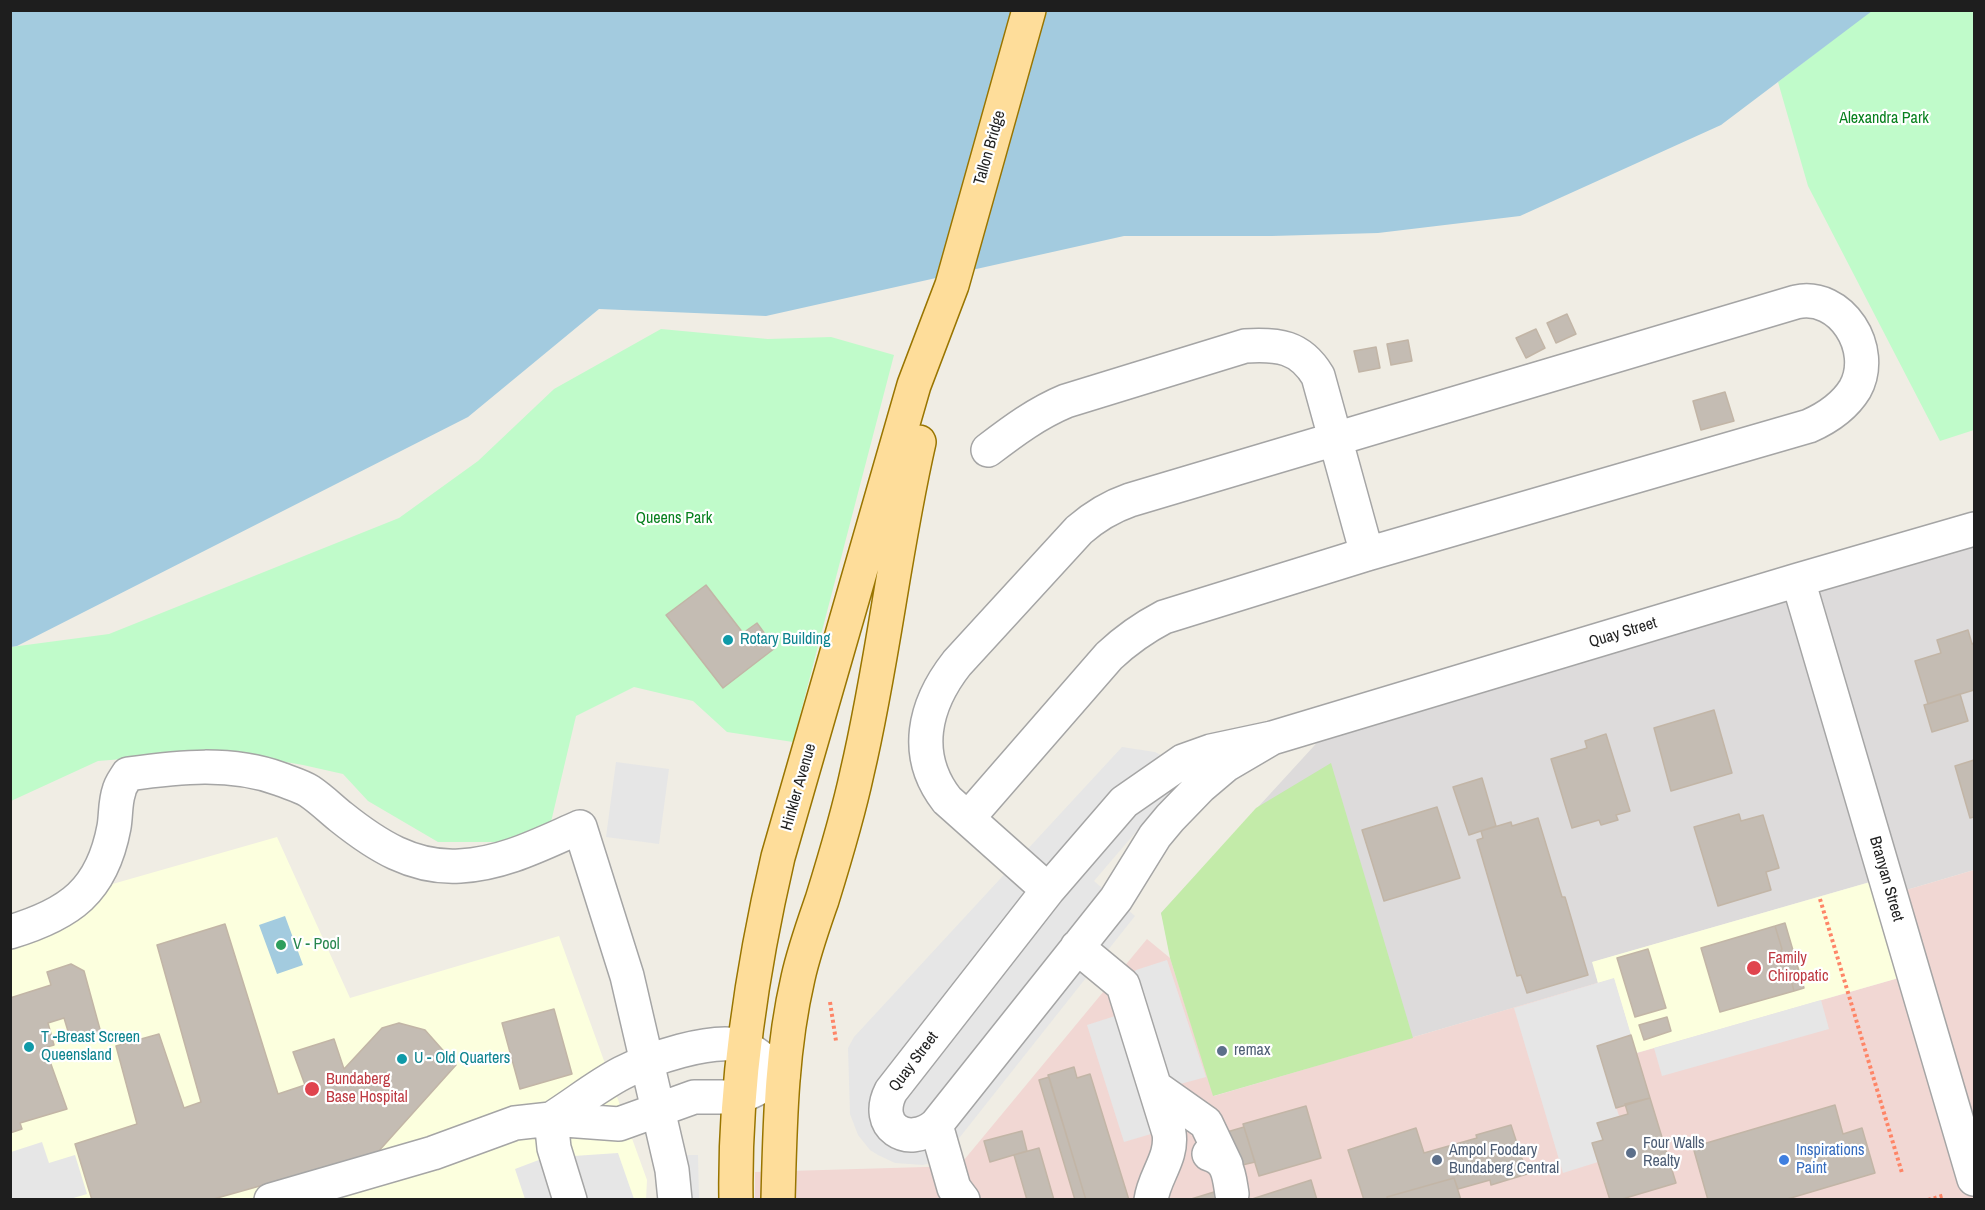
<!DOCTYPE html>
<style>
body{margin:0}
#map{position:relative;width:1985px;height:1210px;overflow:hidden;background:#f0ede4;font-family:"Archivo Narrow",sans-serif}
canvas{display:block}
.frame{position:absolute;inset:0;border:12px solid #1e1e1e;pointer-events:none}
</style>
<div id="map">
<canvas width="1985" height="1210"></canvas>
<div class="frame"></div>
</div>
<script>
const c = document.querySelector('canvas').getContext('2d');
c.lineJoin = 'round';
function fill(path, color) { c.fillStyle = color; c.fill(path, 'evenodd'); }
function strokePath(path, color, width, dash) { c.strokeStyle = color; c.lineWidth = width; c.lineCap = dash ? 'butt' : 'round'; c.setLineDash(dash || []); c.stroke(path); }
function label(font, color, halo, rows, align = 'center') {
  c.font = font + ' "Archivo Narrow",sans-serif'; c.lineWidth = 4.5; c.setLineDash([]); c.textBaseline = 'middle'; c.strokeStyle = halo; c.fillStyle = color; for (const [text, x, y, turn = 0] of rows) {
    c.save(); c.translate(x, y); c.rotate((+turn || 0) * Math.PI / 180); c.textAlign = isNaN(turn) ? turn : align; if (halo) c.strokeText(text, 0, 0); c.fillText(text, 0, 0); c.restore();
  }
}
fill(new Path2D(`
 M 1974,533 L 1974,870 L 1893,894 L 1887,877 L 1593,962 L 1598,983 L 1213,1096 L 1161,913 L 1335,723 Z`), '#dddbdb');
fill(new Path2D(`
 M 1974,870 L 1974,1199 L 755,1200 L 755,1172 L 959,1166 L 1147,939 L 1170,958 L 1214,1096 L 1614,978 L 1637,1053 L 1916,973 L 1893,894 Z`), '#f1d7d3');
fill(new Path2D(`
 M 277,837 L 350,998 L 559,936 L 647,1180 L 646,1200 L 11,1200 L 11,913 Z
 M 1888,877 L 1916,973 L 1636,1053 L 1614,979 L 1598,983 L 1592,962 Z`), '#fcffde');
fill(new Path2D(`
 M 1331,763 L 1413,1038 L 1213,1096 L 1170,958 L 1161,913 L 1256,808 Z`), '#c3eba9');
fill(new Path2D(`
 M 1870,11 L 1974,11 L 1974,430 L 1940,441 L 1808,186 L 1778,82 Z
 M 661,329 L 768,339 L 831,337 L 894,355 L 793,742 L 727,732 L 693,701 L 634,687 L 576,716 L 551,822 L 510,842 L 438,842 L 368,801 L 343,774 L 303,765 L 222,751 L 98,761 L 11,801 L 11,647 L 109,634 L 399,518 L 478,461 L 554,389 Z`), '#c0fbca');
fill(new Path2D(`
 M 1122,747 L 1155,752 L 1189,770 L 1094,881 L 1135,916 L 960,1137 L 930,1163 L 923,1165 L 895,1163 L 878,1155 L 870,1150 L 858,1135 L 850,1114 L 848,1048 L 854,1037 Z
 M 616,762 L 669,769 L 659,844 L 606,837 Z
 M 1167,960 L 1206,1077 L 1173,1086 L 1151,1134 L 1124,1142 L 1087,1025 L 1115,1016 L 1111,1003 L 1136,970 Z
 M 1614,978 L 1631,1035 L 1597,1046 L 1619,1116 L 1597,1123 L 1603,1140 L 1592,1143 L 1598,1162 L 1563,1173 L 1514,1008 Z
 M 1821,1000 L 1829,1029 L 1662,1076 L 1654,1048 Z
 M 42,1142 L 49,1163 L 75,1155 L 87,1194 L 70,1199 L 11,1199 L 11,1152 Z
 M 618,1153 L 634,1199 L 525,1199 L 515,1169 L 544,1158 Z
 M 686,1155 L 698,1155 L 699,1199 L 687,1199 Z`), '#e6e6e6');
fill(new Path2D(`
 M 11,11 L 1872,11 L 1721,125 L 1520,216 L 1378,233 L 1272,236 L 1124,236 L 766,316 L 599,309 L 468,417 L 17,646 L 11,647 Z
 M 285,916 L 303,965 L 277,974 L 259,925 Z`), '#a3cbdf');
const building = new Path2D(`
 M 1567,314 L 1576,334 L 1556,343 L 1547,323 Z
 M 1536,329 L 1545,348 L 1526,358 L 1516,338 Z
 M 1408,340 L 1412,361 L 1391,365 L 1387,344 Z
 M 1376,347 L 1380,368 L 1359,372 L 1354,351 Z
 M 1725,392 L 1734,421 L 1701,430 L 1693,401 Z
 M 706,585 L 743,633 L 757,623 L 775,648 L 723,688 L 666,615 Z
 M 1968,630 L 1972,644 L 1974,643 L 1974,690 L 1928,704 L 1915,661 L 1941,653 L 1937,640 Z
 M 1960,694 L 1968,721 L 1932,732 L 1924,705 Z
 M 1714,710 L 1732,773 L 1671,791 L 1654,728 Z
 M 1606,734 L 1630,811 L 1616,815 L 1618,820 L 1601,825 L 1599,820 L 1572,828 L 1551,759 L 1587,748 L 1585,741 Z
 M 1974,760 L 1974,817 L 1970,818 L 1955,766 Z
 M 1482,778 L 1496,826 L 1469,835 L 1453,787 Z
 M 1437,807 L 1460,878 L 1384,901 L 1362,830 Z
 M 1739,814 L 1741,821 L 1763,815 L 1779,868 L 1766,872 L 1771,890 L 1718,906 L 1694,827 Z
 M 1538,818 L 1562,897 L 1565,897 L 1588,975 L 1527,993 L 1521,975 L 1517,976 L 1477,840 L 1483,838 L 1481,831 L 1511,822 L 1512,826 Z
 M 1785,923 L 1804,988 L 1794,991 L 1788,969 L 1775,961 L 1782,949 L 1775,926 Z
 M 225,924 L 278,1094 L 305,1085 L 293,1052 L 334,1039 L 344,1069 L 382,1028 L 399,1023 L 425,1030 L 456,1065 L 377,1153 L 210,1200 L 92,1200 L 75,1144 L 137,1124 L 116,1046 L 159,1034 L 184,1108 L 201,1102 L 157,945 Z
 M 1775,926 L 1782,949 L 1775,961 L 1788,969 L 1794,991 L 1720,1012 L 1701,948 Z
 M 1648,949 L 1666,1008 L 1635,1017 L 1617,958 Z
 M 71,964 L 84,971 L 101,1033 L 71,1041 L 64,1018 L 48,1023 L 54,1045 L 40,1049 L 42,1056 L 47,1053 L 67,1109 L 20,1123 L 22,1129 L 10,1133 L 10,998 L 51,985 L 47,972 Z
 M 554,1009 L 572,1074 L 520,1089 L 502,1023 Z
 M 1667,1017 L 1671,1031 L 1644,1040 L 1639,1025 Z
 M 1631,1035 L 1650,1098 L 1616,1108 L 1597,1046 Z
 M 1074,1067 L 1077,1078 L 1090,1074 L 1129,1200 L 1086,1200 L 1048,1075 Z
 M 1049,1077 L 1086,1200 L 1075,1200 L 1039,1080 Z
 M 1650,1098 L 1676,1183 L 1619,1200 L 1610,1200 L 1592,1143 L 1603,1140 L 1597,1123 L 1628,1114 L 1625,1104 Z
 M 1835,1105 L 1843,1134 L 1862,1128 L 1875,1173 L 1784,1200 L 1708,1200 L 1693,1147 Z
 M 1306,1106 L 1321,1158 L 1259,1176 L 1243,1124 Z
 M 1511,1125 L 1527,1174 L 1491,1185 L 1490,1180 L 1458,1189 L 1454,1178 L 1387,1197 L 1388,1200 L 1364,1200 L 1348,1150 L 1416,1128 L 1424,1153 L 1477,1138 L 1476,1135 Z
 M 1244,1127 L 1255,1162 L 1238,1166 L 1227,1132 Z
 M 1022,1131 L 1027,1151 L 990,1162 L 984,1141 Z
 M 1039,1148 L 1054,1200 L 1027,1200 L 1014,1155 Z
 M 1454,1178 L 1461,1200 L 1388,1200 L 1387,1197 Z
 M 1311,1180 L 1317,1200 L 1249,1200 Z
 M 1214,1192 L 1216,1200 L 1188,1200 Z`);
fill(building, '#c4bcb3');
strokePath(building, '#c2b5a6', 1.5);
const minor = new Path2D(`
 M 988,450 C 1013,431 1037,413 1066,401 L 1245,346 C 1278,344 1300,346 1318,376 L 1367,554
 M 1798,580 L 1974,1179
 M 1272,738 L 1226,765 L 1200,787 L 1170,818 L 1155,836 L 1116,899 L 936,1125 C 907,1149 873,1126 891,1091 L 1048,890 L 1124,802 L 1183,761 L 1211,751 L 1272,738 L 1798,580 L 1974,529
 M 968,818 L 1109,656 C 1126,640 1143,628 1164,617 L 1367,554 L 1809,426 C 1827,418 1844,407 1855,389 C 1877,349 1841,292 1796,302 L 1130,500 C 1110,507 1095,516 1079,530 L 957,663 C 924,705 912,755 947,800 L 1048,890
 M 10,932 C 70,914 102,891 114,827 C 116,816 115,802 119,791 C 120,785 125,779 128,774 C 179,767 230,761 280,779 C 290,783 301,786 309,791 C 321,799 331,809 341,817 C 376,845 413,869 460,866 C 503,864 541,844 580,827 L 627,976 L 672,1170 L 675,1200
 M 1077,947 L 1123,985 L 1169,1133 C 1173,1158 1154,1176 1151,1200
 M 1155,1087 L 1206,1123 L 1226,1165
 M 551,1119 L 554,1148 L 570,1200
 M 936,1125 L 954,1188 L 963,1200
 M 1209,1154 C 1229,1160 1229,1176 1232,1194
 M 271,1200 L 433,1153 L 515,1123 L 551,1119 L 619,1124 L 694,1097 L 740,1097 L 783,1076 C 774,1069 752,1049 742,1046 C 712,1037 649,1059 622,1073 C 597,1086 575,1104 551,1119`);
const major = new Path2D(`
 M 736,1200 C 734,1084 752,969 778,857 L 914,385 L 952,285 L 1029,10
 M 778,1200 C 780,1125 781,1051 798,978 C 804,951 813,926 822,900 C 835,858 848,815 857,773 C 883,663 894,551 919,442`);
strokePath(minor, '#a5a5a5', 36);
strokePath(major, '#997500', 36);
strokePath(new Path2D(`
 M 1820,899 L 1902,1173
 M 830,1002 L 836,1041
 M 1928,1200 L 1945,1195`), '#fe8567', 4, [3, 3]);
strokePath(minor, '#fff', 33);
strokePath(major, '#fedd9a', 33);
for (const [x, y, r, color] of [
 [728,640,6,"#0f9aa8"],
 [281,945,6,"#2e9e5b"],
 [1754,968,8,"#e0444e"],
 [29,1047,6,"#0f9aa8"],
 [1222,1051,6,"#5c6f8a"],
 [402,1059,6,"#0f9aa8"],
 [312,1089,8,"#e0444e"],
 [1631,1153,6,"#5c6f8a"],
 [1437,1160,6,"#5c6f8a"],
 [1784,1160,6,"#3f7fe0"]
]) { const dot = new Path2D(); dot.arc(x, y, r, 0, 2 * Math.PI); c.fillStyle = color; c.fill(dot); strokePath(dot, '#fff', 2); }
label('16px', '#08811e', '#fff', [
 ["Alexandra Park",1884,119],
 ["Queens Park",674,519]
]);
label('16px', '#1e1e1e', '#fff', [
 ["Tallon Bridge",990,148,-74],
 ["Quay Street",1623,633,-17],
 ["Hinkler Avenue",799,787,-74],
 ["Branyan Street",1886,879,74],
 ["Quay Street",914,1062,-53]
]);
label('16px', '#0d838f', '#fff', [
 ["Rotary Building",740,640],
 ["T -Breast Screen",41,1038],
 ["Queensland",41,1056],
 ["U - Old Quarters",414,1059]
], 'left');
label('16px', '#27864d', '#fff', [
 ["V - Pool",293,945]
], 'left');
label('16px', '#be3a42', '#fff', [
 ["Family",1768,959],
 ["Chiropatic",1768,977],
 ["Bundaberg",326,1080],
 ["Base Hospital",326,1098]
], 'left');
label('16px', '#4e5e75', '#fff', [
 ["remax",1234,1051],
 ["Four Walls",1643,1144],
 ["Realty",1643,1162],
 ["Ampol Foodary",1449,1151],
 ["Bundaberg Central",1449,1169]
], 'left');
label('16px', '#366cbe', '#fff', [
 ["Inspirations",1796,1151],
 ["Paint",1796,1169]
], 'left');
</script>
